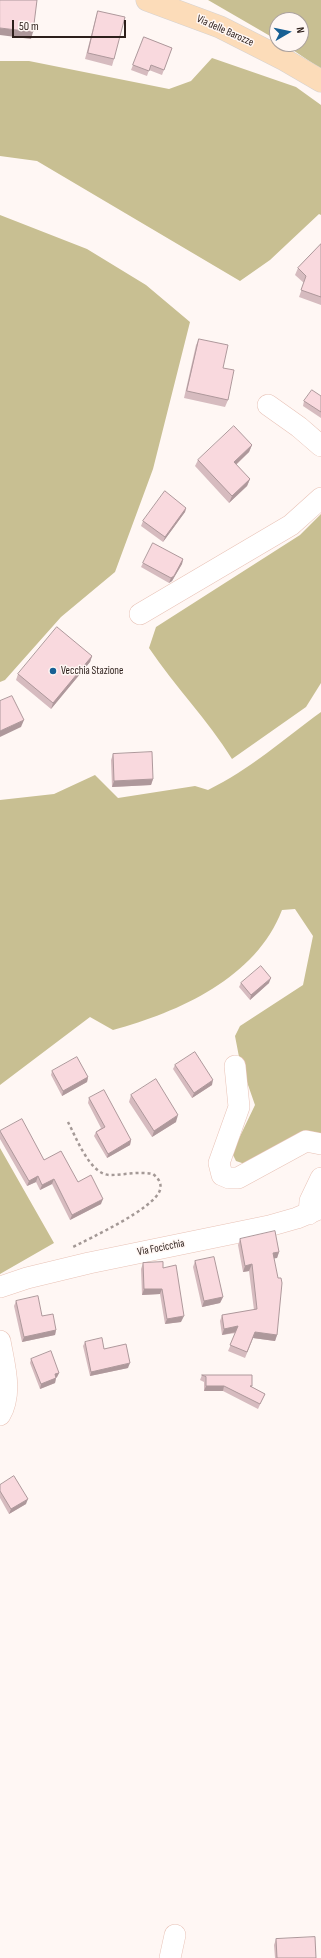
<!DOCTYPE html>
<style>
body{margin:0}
#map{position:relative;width:321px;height:1958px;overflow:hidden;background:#fff7f4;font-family:"Sofia Sans Condensed",sans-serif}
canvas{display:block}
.north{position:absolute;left:269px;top:12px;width:40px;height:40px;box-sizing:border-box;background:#fff7f4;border:1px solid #aba19d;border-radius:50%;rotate:81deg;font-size:11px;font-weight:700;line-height:16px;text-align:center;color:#2d1f1b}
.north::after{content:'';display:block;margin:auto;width:14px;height:18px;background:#186094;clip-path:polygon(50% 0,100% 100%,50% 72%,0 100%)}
.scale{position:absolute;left:12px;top:20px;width:114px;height:18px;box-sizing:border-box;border:2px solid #2d1f1b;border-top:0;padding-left:5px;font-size:12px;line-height:14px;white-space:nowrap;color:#2d1f1b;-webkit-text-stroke:3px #fff7f4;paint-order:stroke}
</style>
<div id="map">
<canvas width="321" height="1958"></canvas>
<div class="north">N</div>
<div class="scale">50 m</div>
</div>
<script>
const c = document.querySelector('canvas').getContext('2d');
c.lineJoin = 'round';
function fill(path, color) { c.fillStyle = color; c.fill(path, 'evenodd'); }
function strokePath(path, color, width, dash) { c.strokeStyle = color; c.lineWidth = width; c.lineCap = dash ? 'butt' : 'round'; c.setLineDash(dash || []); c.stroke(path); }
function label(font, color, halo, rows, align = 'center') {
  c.font = font + ' "Sofia Sans Condensed",sans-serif'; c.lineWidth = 3; c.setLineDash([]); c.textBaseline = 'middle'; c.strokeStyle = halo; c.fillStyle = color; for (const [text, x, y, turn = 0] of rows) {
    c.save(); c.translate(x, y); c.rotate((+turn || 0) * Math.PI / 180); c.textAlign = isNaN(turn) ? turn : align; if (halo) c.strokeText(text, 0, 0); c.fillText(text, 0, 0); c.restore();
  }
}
fill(new Path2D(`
 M 208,0 L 321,0 L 321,69 L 284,44 L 301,44 L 301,20 L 277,20 L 277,40 Z
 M 212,58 L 296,87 L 321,105 L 321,215 L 319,214 L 270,260 L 240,281 L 37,161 L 0,156 L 0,61 L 29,61 L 169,89 L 191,81 Z
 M 0,215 L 87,249 L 146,285 L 190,322 L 153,469 L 115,572 L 61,617 L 5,680 L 0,682 Z
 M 321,514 L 321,683 L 306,707 L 232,759 C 208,720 175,687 149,648 L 156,627 L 300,535 Z
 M 321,712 L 321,1136 L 245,1164 L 236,1161 L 232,1153 L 255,1105 L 240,1062 L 235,1036 L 240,1026 L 303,985 L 313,936 L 295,909 L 282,910 C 256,978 179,1012 113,1030 L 90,1017 L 0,1085 L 0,800 L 54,794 L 95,775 L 118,798 L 195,786 L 208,790 C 249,770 284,739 321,712 Z
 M 0,1148 L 54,1243 L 0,1274 Z`), '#c8bf92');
const minor = new Path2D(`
 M 268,405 L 299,427 L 321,446
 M 140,614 L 291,525 L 321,498
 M 235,1066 L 239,1107 L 219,1163 L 222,1175 L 229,1178 L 238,1178 L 306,1141 L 321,1144
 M 309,1214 L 310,1201 L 321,1178
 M 0,1287 L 27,1278 L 89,1263 L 269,1226 L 297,1218 L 321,1208
 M 0,1341 C 4,1364 13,1393 0,1415
 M 170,1958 L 175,1935`);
const major = new Path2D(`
 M 147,0 L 220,27 L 285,60 L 321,81`);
strokePath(minor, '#e8c2b6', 22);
strokePath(major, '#d5d2d1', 23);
strokePath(new Path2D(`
 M 68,1122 C 76,1137 90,1175 110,1175 C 124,1175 139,1171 153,1174 C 158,1178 162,1183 160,1190 C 154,1209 90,1238 71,1248`), '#a49996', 2.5, [3, 3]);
strokePath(minor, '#fff', 21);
strokePath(major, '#fcdcb9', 22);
fill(new Path2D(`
 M 98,11 L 114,59 L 112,66 L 85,59 L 96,17 Z
 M 144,37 L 172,48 L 162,75 L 149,70 L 147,76 L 131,70 Z
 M 321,244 L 321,305 L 299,297 L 304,283 L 295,275 L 298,268 Z
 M 199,339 L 223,368 L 228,400 L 225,407 L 184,398 L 196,345 Z
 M 321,396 L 321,418 L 303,406 L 304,401 Z
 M 252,445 L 249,452 L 236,465 L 250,479 L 247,486 L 229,503 L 195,466 L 198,460 Z
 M 186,508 L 185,512 L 163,542 L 141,526 L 143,521 Z
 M 183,559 L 182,564 L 172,581 L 169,583 L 141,567 L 143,563 Z
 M 92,656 L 90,662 L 51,709 L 16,680 L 18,674 Z
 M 113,754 L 153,779 L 151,785 L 112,787 L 111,760 Z
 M 241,983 L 269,983 L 250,1000 L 239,987 Z
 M 175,1065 L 212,1085 L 192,1098 L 173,1069 Z
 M 52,1071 L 88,1077 L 87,1082 L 62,1096 L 51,1075 Z
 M 131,1095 L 176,1122 L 152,1137 L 129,1102 Z
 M 89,1098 L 131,1140 L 130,1145 L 107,1158 L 94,1136 L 96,1132 L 101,1128 L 88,1103 Z
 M 0,1131 L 78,1182 L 101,1204 L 70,1220 L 52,1184 L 40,1190 L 36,1182 L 27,1186 L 0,1139 Z
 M 240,1239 L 279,1252 L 277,1258 L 274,1258 L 277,1335 L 275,1341 L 253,1338 L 245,1358 L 228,1351 L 236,1333 L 222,1335 L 220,1321 L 222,1315 L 254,1310 L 249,1271 L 243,1272 L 238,1245 Z
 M 195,1261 L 223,1297 L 220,1303 L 202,1307 L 193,1267 Z
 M 143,1263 L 163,1268 L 181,1322 L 165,1324 L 160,1294 L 142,1295 L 141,1269 Z
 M 16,1301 L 42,1316 L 56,1330 L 55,1335 L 22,1342 L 14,1306 Z
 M 85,1342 L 104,1349 L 128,1368 L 90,1376 L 83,1346 Z
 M 31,1359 L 59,1373 L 57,1377 L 56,1378 L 55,1383 L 40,1389 L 30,1363 Z
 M 202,1375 L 252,1386 L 252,1387 L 265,1394 L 258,1409 L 223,1391 L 204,1391 L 204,1382 L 200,1380 Z
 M 0,1485 L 26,1504 L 9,1514 L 0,1498 Z
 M 276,1939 L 316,1958 L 275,1958 L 274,1945 Z`), '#d6bbbf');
fill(new Path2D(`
 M 0,28 L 33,32 L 31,39 L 0,35 Z
 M 252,445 L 249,452 L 231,469 L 234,462 Z
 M 250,479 L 247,486 L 229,503 L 232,496 Z
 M 186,508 L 185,512 L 163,542 L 165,537 Z
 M 183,559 L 182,564 L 172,581 L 169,583 L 171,578 Z
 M 92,656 L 90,662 L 51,709 L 53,703 Z
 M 24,720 L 21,727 L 0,737 L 0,731 Z
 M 153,779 L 151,785 L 112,787 L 114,781 Z
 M 271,978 L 269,983 L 250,1000 L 251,995 Z
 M 88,1077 L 87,1082 L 62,1096 L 63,1091 Z
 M 213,1080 L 212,1085 L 192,1098 L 194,1093 Z
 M 178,1115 L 176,1122 L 152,1137 L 154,1131 Z
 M 131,1140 L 130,1145 L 107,1158 L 108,1154 Z
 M 38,1176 L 36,1182 L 27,1186 L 29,1181 Z
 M 54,1179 L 52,1184 L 40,1190 L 42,1185 Z
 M 103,1199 L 101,1204 L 70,1220 L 72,1215 Z
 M 279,1252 L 277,1258 L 271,1259 L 273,1253 Z
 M 252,1264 L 249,1271 L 243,1272 L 245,1266 Z
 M 144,1289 L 162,1289 L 160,1294 L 142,1295 Z
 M 223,1297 L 220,1303 L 202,1307 L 204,1301 Z
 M 184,1316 L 181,1322 L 165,1324 L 167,1319 Z
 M 238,1326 L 236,1332 L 222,1335 L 224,1329 Z
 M 56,1330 L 55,1335 L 22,1342 L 24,1337 Z
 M 255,1332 L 277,1335 L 275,1341 L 253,1338 L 245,1358 Z
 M 130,1363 L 128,1368 L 90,1376 L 91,1372 Z
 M 59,1373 L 57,1377 L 53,1379 L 55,1374 Z
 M 56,1378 L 55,1383 L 40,1389 L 41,1384 Z
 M 206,1386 L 224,1386 L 223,1391 L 204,1391 Z
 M 28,1499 L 26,1504 L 9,1514 L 11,1509 Z`), '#ae989b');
const building = new Path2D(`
 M 0,0 L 37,0 L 33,32 L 0,28 Z
 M 98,11 L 125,17 L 114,59 L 88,53 Z
 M 144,37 L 172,48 L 164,70 L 151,65 L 149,71 L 133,65 Z
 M 321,244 L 321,297 L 301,290 L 306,276 L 298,268 Z
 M 199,339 L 228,345 L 223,368 L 234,370 L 228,400 L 187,391 Z
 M 312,390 L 321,396 L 321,412 L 304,401 Z
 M 234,426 L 252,445 L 234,462 L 250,479 L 232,496 L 198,460 Z
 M 165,491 L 186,508 L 165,537 L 143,521 Z
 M 153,543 L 183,559 L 174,576 L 171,578 L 143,563 Z
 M 57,627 L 92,656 L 53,703 L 18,674 Z
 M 12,696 L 24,720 L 0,731 L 0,701 Z
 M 152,752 L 153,779 L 114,781 L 113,754 Z
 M 261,966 L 271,978 L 251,995 L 241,983 Z
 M 195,1052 L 213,1080 L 194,1093 L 175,1065 Z
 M 77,1057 L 88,1077 L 63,1091 L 52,1071 Z
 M 156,1079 L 178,1115 L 154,1131 L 131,1095 Z
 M 104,1090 L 131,1140 L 108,1154 L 96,1132 L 105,1127 L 89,1098 Z
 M 22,1119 L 44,1160 L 61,1151 L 78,1182 L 91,1175 L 103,1199 L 72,1215 L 54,1179 L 42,1185 L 38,1176 L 29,1181 L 0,1131 Z
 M 275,1231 L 279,1252 L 273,1253 L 278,1278 L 281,1278 L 282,1283 L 277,1335 L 255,1332 L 247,1352 L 230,1345 L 238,1326 L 224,1329 L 222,1315 L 257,1309 L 252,1264 L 245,1266 L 240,1239 Z
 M 214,1257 L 223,1297 L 204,1301 L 195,1261 Z
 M 163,1262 L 163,1268 L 176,1265 L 184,1316 L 167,1319 L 162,1289 L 144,1289 L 143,1263 Z
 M 38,1296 L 42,1316 L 53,1314 L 56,1330 L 24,1337 L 16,1301 Z
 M 102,1338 L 104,1349 L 126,1344 L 130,1363 L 91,1372 L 85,1342 Z
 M 51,1351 L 59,1373 L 55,1374 L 56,1378 L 41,1384 L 31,1359 Z
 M 202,1375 L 252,1375 L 252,1386 L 250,1386 L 265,1394 L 260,1404 L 224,1386 L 206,1386 L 206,1377 Z
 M 14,1476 L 28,1499 L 11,1509 L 0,1491 L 0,1485 Z
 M 315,1937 L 316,1958 L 277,1958 L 276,1939 Z`);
fill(building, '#f9d9de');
strokePath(building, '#ae989b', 1);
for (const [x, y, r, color] of [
 [53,671,4,"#186094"]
]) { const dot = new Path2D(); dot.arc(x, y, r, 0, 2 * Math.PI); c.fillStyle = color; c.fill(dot); strokePath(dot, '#fff7f4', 1.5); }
label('11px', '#2d1f1b', '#fff7f4', [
 ["Via delle Barozze",225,31,24],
 ["Via Focicchia",161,1248,-11]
]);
label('11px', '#2d1f1b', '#fff7f4', [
 ["Vecchia Stazione",61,671]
], 'left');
</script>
